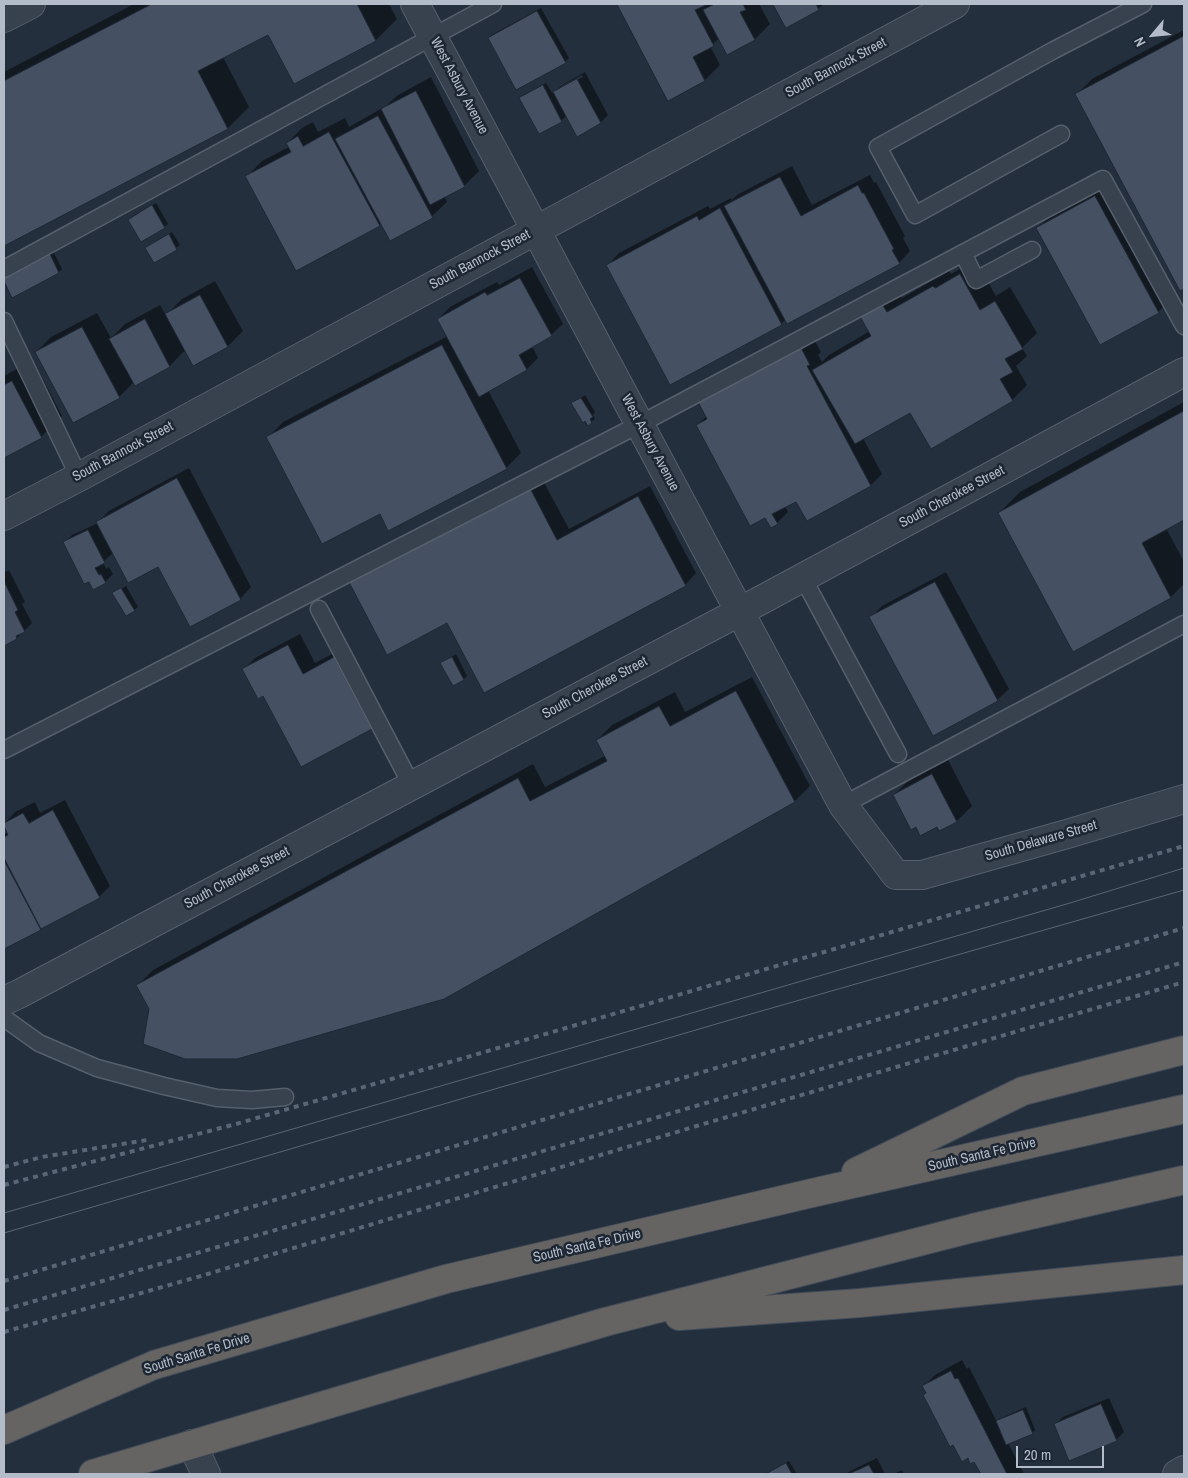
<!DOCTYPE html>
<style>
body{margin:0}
#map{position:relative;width:1188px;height:1478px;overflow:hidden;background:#242f3e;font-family:"Archivo Narrow",sans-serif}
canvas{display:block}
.frame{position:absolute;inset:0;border:5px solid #b4bcc9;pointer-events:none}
.north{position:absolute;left:1128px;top:10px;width:50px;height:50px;-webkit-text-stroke:4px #1d2633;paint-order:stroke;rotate:242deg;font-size:14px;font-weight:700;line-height:20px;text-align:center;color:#b4bcc9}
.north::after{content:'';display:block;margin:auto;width:18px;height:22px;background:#b4bcc9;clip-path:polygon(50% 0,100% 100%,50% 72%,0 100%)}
.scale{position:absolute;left:1016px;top:1446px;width:88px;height:22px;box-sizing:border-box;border:2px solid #b4bcc9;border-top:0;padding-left:6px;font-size:15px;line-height:18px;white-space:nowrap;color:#b4bcc9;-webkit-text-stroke:4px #1d2633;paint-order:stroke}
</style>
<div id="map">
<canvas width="1188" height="1478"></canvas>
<div class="frame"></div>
<div class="north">N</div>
<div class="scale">20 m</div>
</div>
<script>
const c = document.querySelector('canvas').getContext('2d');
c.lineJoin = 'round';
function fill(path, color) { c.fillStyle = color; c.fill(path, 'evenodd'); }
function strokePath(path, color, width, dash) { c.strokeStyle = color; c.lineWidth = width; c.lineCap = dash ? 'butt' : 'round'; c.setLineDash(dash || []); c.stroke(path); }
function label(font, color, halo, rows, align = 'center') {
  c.font = font + ' "Archivo Narrow",sans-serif'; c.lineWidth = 5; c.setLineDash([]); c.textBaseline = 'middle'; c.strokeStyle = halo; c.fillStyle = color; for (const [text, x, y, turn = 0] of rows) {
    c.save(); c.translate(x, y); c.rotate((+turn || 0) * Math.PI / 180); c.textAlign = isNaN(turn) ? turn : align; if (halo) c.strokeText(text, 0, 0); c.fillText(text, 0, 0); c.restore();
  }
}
fill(new Path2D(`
 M 134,4 L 389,4 L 397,19 L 376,40 L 294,82 L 269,33 L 223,57 L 249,107 L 228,128 L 4,245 L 4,72 Z
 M 618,4 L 759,4 L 770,24 L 755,39 L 728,53 L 720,38 L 710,46 L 720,65 L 705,80 L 669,99 Z
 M 774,4 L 824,4 L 818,9 L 787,26 Z
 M 541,8 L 569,58 L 565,62 L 489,38 L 493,34 Z
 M 1184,30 L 1184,287 L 1180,289 L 1077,94 L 1092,79 Z
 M 585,72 L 608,115 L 601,122 L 567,115 L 562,120 L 540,133 L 521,98 L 524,95 L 546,83 L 552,93 L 553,93 L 562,85 ZM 582,75 L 583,77 L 561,89 L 561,86 Z
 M 431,77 L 479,171 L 464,186 L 444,196 L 447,202 L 432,216 L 390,239 L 382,223 L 379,225 L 247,176 L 262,161 L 289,147 L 287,143 L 302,128 L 313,122 L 318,132 L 345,118 L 349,127 L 386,106 L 398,95 Z
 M 792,166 L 812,205 L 870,175 L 874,183 L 876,182 L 905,236 L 903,238 L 910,251 L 899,263 L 786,319 L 781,324 L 608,265 L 619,253 L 708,206 L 710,209 L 731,198 L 732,200 L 737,195 Z
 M 1107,185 L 1170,300 L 1158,312 L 1100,343 L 1038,228 L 1049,217 Z
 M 156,203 L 168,224 L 142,241 L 130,220 Z
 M 172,232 L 180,245 L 155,261 L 147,248 Z
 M 53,251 L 62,269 L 59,272 L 13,296 L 4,279 L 7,275 Z
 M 975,260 L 996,296 L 1010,287 L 1037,333 L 1022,348 L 1027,356 L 1016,366 L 1027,385 L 1012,400 L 910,411 L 863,438 L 882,474 L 871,485 L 807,519 L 796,500 L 785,506 L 788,512 L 777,523 L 697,425 L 707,416 L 810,332 L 821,352 L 818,355 L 822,362 L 829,355 L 870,331 L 860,313 L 895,287 L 902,298 L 949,271 L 951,274 Z
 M 532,267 L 563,324 L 551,335 L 532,346 L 538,358 L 527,369 L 488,390 L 521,453 L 506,468 L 380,513 L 268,437 L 283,422 L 448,336 L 438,319 L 450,307 L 497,282 L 499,285 Z
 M 215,281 L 243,331 L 228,346 L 194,364 L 186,349 L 170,366 L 135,384 L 134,382 L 119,397 L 36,352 L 51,337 L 97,313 L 111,338 L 125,324 L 160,305 L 166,315 L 182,299 Z
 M 33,360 L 62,416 L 41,437 L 4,457 L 4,376 Z
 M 585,395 L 595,412 L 593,415 L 595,419 L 591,422 L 573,404 Z
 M 1184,402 L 1184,518 L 1166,528 L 1184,562 L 1184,584 L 1171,597 L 1074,650 L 999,513 L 1020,492 Z
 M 189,468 L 251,587 L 240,599 L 158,566 L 113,553 L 103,562 L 106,569 L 109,567 L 113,574 L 105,582 L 64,543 L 72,535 L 96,524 L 109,511 Z
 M 540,475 L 569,529 L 650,486 L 696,573 L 685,585 L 447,621 L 388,653 Z
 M 4,566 L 6,572 L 9,570 L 25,602 L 22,604 L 32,623 L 17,638 L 4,644 Z
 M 946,572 L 1009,689 L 997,700 L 871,617 L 882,606 Z
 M 126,586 L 138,607 L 134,610 L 116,592 Z
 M 300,634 L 315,663 L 345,647 L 383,717 L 371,728 L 264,694 L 243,670 L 255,658 Z
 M 456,654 L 467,676 L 464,679 L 453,684 L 442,663 Z
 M 752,677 L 810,786 L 795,801 L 444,998 L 150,1008 L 138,985 L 153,970 L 533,764 L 545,787 L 605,756 L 597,740 L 612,725 L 675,692 L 685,712 Z
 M 948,760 L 972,806 L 957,821 L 940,829 L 938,825 L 916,826 L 894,795 L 909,780 Z
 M 65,800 L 110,886 L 99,897 L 4,948 L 4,835 L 8,831 L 4,824 L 15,812 L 35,802 L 40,813 Z
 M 962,1360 L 967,1369 L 969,1367 L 997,1422 L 1001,1418 L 1026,1407 L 1035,1430 L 1032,1433 L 1008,1443 L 1024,1474 L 982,1474 L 975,1460 L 927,1392 L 924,1386 L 935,1375 Z
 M 1109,1398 L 1124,1432 L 1116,1440 L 1055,1424 L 1063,1417 Z
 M 877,1458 L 885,1474 L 846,1474 L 850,1471 Z
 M 789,1461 L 797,1474 L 765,1474 Z
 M 902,1470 L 904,1474 L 894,1474 Z`), '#0007');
const building = new Path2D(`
 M 152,4 L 357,4 L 376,41 L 294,84 L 268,35 L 198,71 L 228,129 L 4,246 L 4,81 Z
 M 617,4 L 705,4 L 706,5 L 695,10 L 714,46 L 693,57 L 705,81 L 668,101 Z
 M 715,4 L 743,4 L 746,10 L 740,12 L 755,40 L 727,55 L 703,10 Z
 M 773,4 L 816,4 L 819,10 L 786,28 Z
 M 537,11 L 566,63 L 516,90 L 488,38 Z
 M 1184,36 L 1184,289 L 1180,291 L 1075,94 Z
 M 577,79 L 601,123 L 577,137 L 553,92 Z
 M 543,85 L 562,122 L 539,134 L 519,98 Z
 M 416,91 L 465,187 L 430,205 L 381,109 Z
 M 378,116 L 433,218 L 390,241 L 335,139 Z
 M 329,132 L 380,226 L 296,271 L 245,176 L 291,152 L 286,143 L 298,136 L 303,146 Z
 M 780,177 L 801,216 L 858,185 L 862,193 L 864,193 L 894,249 L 892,250 L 900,264 L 787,324 L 724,206 Z
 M 1095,196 L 1159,313 L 1100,345 L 1036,228 Z
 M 152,205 L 165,228 L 141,242 L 128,220 Z
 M 720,208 L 782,325 L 670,385 L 606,265 L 697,216 L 699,220 Z
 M 169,234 L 177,250 L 154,263 L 145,248 Z
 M 50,254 L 59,273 L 12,298 L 4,281 L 4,277 Z
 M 960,274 L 980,310 L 995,301 L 1023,349 L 1005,359 L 1013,372 L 1000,379 L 1013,401 L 931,449 L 910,413 L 855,444 L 812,370 L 871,336 L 858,313 L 880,301 L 887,312 L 933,286 L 935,288 Z
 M 520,278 L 552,336 L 519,355 L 527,370 L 479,397 L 437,319 L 485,292 L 487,295 Z
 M 200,295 L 228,347 L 193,366 L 165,314 Z
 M 145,319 L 170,367 L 135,386 L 109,339 Z
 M 82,327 L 120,398 L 73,423 L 35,352 Z
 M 798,342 L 810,365 L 807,366 L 871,486 L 807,521 L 796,502 L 772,514 L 778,524 L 771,528 L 765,518 L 750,526 L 696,425 L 707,419 L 696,398 Z
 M 442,345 L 507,469 L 388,531 L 380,514 L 322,544 L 266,437 Z
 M 12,381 L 42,438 L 4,458 L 4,385 Z
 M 581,398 L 593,417 L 590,419 L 592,423 L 588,426 L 585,421 L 583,423 L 571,403 Z
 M 1184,411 L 1184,520 L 1142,543 L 1171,598 L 1073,652 L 998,513 Z
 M 177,478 L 241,600 L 190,627 L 158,567 L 128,583 L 96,522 Z
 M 529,486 L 557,540 L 638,496 L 686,586 L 484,693 L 447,623 L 387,655 L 349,582 Z
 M 88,530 L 105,563 L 95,568 L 99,575 L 101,574 L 106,583 L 93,590 L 89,582 L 84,584 L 63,542 Z
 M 4,581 L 18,610 L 15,612 L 25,632 L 16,636 L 17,639 L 4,646 Z
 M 935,582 L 998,701 L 933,736 L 869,617 Z
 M 121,588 L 135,611 L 126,616 L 112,593 Z
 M 288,645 L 303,674 L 334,657 L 372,729 L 301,767 L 263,696 L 258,699 L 242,669 Z
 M 452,657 L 464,680 L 453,686 L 440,663 Z
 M 736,691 L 795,802 L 444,999 L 237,1059 L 185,1059 L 143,1044 L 149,1009 L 136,985 L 518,778 L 530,801 L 607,761 L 596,740 L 659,706 L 670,726 Z
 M 932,774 L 957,822 L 939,831 L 937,827 L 920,836 L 916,827 L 911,830 L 893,795 Z
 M 53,810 L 100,898 L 41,929 L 4,858 L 4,837 L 8,835 L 4,826 L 4,823 L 23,813 L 29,823 Z
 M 4,860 L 41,930 L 4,949 Z
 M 951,1371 L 955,1379 L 958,1378 L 1007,1474 L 981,1474 L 974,1462 L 970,1464 L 968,1458 L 962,1462 L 953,1445 L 950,1447 L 923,1395 L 926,1393 L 922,1386 Z
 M 1101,1404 L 1117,1441 L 1069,1461 L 1054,1424 Z
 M 1023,1410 L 1033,1434 L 1006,1445 L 996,1421 Z
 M 786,1463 L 792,1474 L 766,1474 Z
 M 869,1465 L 874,1474 L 848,1474 L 860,1469 Z`);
fill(building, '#455162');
strokePath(building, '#1f2835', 1);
const service = new Path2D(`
 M 1061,134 L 915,215 L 878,147 L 1054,50 L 1143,4
 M 963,253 L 976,280 L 1032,250
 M 4,269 L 493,4
 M 4,321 L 79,477
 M 803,578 L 898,754
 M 319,609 L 412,786
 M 4,750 L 640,424 L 1103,179 L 1184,326
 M 843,805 L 1184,624
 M 4,1018 L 39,1043 L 97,1068 L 164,1086 L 217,1098 L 252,1100 L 285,1097`);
const minor = new Path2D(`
 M 415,4 L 843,805 L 896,875 L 922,875 L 1067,834 L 1184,799
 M 4,18 L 31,4
 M 4,516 L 79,477 L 955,4
 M 4,1001 L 19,994 L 739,612 L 1184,372
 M 192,1444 L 206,1474
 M 1177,1474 L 1184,1470`);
const trunk = new Path2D(`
 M 856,1172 L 1023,1091 L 1184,1050
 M 679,1316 L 860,1303 L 1184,1270
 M 4,1430 L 154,1365 L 446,1279 L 812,1193 L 1184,1109
 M 93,1474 L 605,1322 L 973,1228 L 1184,1180`);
strokePath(service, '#565f6c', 19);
strokePath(minor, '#565f6c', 30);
strokePath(trunk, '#434c59', 30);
strokePath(service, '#38414e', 16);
strokePath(minor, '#38414e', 28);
strokePath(trunk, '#656462', 28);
strokePath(new Path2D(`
 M 4,1213 L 1070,903 L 1184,868
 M 4,1233 L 730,1020 L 1184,890`), '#5a6575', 1);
strokePath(new Path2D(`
 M 4,1167 L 42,1157 L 147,1140
 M 4,1185 L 236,1124 L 464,1058 L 1184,846
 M 4,1281 L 1184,928
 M 4,1310 L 1184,962
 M 4,1332 L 201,1276 L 690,1128 L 1184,982`), '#5a6575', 4, [5, 5]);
label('14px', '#b4bcc9', '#1d2633', [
 ["South Bannock Street",836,68,-28],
 ["West Asbury Avenue",459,86,62],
 ["South Bannock Street",480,260,-28],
 ["West Asbury Avenue",650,443,62],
 ["South Bannock Street",123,452,-28],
 ["South Cherokee Street",952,497,-28],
 ["South Cherokee Street",595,688,-28],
 ["South Delaware Street",1041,841,-16],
 ["South Cherokee Street",237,878,-28],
 ["South Santa Fe Drive",982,1155,-13],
 ["South Santa Fe Drive",587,1246,-13],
 ["South Santa Fe Drive",197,1354,-17]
]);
</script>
